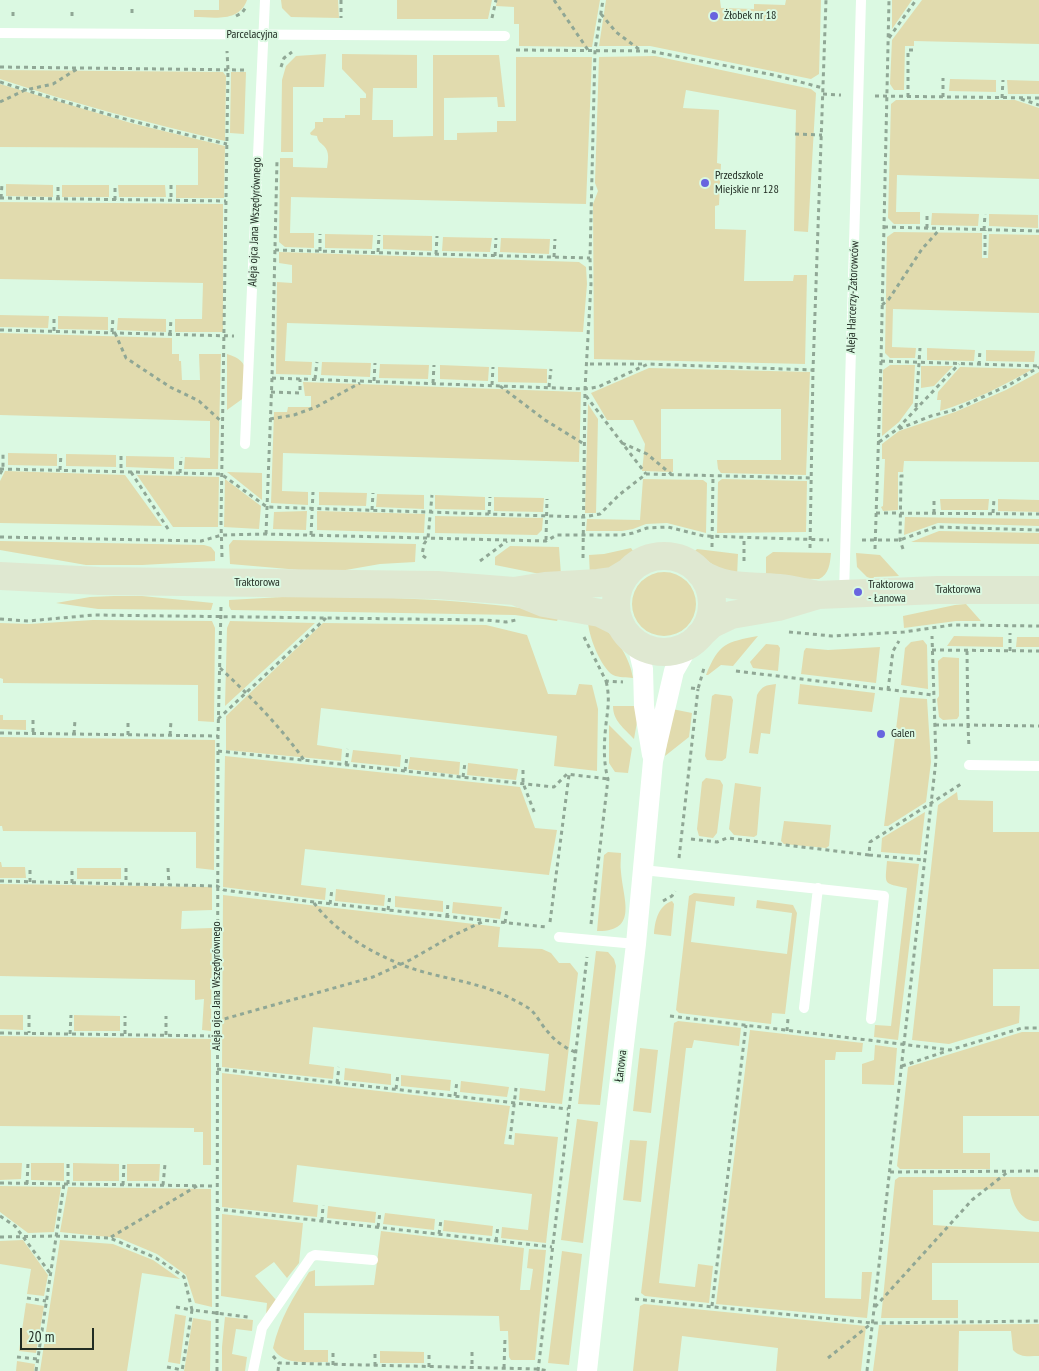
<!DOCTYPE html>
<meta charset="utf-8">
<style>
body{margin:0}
#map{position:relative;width:1039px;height:1371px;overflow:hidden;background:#dbf9e2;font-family:"PT Sans Narrow",sans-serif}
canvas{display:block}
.scale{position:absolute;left:20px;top:1328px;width:74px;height:22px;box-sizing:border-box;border:2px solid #212c23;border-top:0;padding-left:6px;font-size:15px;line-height:18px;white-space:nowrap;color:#212c23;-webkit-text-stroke:4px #dbf9e2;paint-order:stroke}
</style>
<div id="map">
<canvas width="1039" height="1371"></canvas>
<div class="scale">20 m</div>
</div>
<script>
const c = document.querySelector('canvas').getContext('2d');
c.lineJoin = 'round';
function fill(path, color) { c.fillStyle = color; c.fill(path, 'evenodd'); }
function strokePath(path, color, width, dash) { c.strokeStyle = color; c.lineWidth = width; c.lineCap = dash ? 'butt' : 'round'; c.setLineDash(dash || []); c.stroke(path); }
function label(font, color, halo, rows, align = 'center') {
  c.font = font + ' "PT Sans Narrow",sans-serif'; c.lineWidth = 4; c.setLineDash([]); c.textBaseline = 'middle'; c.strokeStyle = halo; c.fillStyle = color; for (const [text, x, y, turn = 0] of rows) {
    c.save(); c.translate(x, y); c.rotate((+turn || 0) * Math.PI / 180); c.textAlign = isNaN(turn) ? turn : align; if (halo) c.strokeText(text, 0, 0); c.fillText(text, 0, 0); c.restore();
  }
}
fill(new Path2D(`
 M 219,0 L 247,0 C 239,23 213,17 194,17 L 194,10 L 219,10 Z
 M 281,0 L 338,0 L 339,18 L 291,17 L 282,8 Z
 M 397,0 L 492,0 L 488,19 L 397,19 Z
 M 497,0 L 600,0 L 592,47 L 519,46 L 519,24 L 514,24 L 514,7 L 496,6 Z
 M 606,0 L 720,0 L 721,8 L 754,9 L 754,4 L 785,5 L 786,0 L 821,0 L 819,74 L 811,79 L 650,46 L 599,46 Z
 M 892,0 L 912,0 L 892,29 Z
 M 922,0 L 1039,0 L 1039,44 L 914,41 L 914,46 L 905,46 L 904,90 L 894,90 L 890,84 L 892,40 Z
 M 326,54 L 324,87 L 293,87 L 293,152 L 281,152 L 282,80 L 286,66 L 296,56 Z
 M 342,54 L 417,55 L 417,88 L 373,88 L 372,120 L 393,120 L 393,137 L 433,136 L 433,55 L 499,55 L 505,107 L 498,107 L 497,97 L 444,98 L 444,140 L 457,140 L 457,133 L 497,132 L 497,121 L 516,121 L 516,57 L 592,57 L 586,204 L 291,197 L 290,233 L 314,233 L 314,248 L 285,247 L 279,242 L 280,158 L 293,158 L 293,167 L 327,168 C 328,161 330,152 324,146 C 320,142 318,142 317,136 L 311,135 L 310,133 L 315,128 L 315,122 L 323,122 L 323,118 L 345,118 L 345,115 L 360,115 L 360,98 L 366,98 L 366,94 L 342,69 Z
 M 655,56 L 811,89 L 816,93 L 808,232 L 794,231 L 796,110 L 686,90 L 683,108 L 719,110 L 717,163 L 721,164 L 719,205 L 715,206 L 715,229 L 746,230 L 744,281 L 793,281 L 794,275 L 807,275 L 805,364 L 594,359 L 593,204 L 598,191 L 595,183 L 599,57 Z
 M 0,70 L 223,72 L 226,76 L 225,141 C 149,123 74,104 0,79 Z
 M 231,72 L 246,72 L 244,134 L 230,133 Z
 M 950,79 L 996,80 L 996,92 L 949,91 Z
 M 1007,80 L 1039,81 L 1039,94 L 1008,94 Z
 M 0,84 L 131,123 L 225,146 L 224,198 L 176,198 L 176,185 L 198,185 L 198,148 L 0,147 Z
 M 896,100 L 1015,100 L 1039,108 L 1039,179 L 897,175 L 896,212 L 920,212 L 920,224 L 894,224 L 888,218 L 891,104 Z
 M 6,184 L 53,185 L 53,197 L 6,196 Z
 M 62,185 L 109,185 L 109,197 L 62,197 Z
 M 118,185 L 165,185 L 166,197 L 119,197 Z
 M 0,202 L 223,204 L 223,332 L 175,332 L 175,319 L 202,319 L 203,283 L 0,279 Z
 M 932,213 L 979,214 L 978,226 L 931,225 Z
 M 989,214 L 1038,215 L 1038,228 L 989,226 Z
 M 894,232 L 982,233 L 982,258 L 988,258 L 989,234 L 1039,235 L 1039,313 L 893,309 L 892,347 L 916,348 L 915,358 L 890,358 L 885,353 L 887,237 Z
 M 325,234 L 373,235 L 372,249 L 325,248 Z
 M 383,235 L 432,236 L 432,251 L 383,249 Z
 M 443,237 L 492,238 L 490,252 L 442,251 Z
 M 501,238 L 550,239 L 549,254 L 500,252 Z
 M 279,252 L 579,262 L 586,267 L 587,284 L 583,332 L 287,323 L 285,361 L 312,362 L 311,375 L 276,374 L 277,282 L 292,283 L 292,265 L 279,263 Z
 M 0,315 L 49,316 L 48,328 L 0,327 Z
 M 58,316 L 108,317 L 108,330 L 58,329 Z
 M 118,318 L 166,319 L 166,332 L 117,330 Z
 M 0,333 L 172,338 L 172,354 L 179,354 L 179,361 L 181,361 L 182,380 L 200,380 L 199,354 L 221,354 L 218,469 L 184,469 L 185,457 L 210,458 L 210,421 L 0,415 Z
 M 927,348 L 975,350 L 974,361 L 927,360 Z
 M 986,350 L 1035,351 L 1034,362 L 986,361 Z
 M 227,354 C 252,361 246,376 245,397 L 227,410 Z
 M 322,362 L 371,363 L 370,377 L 321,375 Z
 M 380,364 L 429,365 L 428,379 L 379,378 Z
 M 440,365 L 489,367 L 488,381 L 440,379 Z
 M 890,365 L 915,365 L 913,403 L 899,422 L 882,436 L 883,370 Z
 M 921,366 L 953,366 L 934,386 L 921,388 Z
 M 498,367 L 547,369 L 547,383 L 498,382 Z
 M 960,367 L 1033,369 C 1003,386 973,401 940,411 L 941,400 L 937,400 L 938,392 Z
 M 649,368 L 810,372 L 806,475 L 721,473 L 718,469 L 717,460 L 781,460 L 781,409 L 661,409 L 661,459 L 673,459 L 673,472 L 642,471 L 645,444 L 633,420 L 607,420 L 591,393 Z
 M 1039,372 L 1039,462 L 904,461 L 903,472 L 898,472 L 898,510 L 883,511 L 881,507 L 883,506 L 885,459 L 882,459 L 882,444 L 899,431 L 955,412 L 1006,390 Z
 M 303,382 L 581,392 L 579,462 L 283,453 L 282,491 L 308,492 L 308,505 L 271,503 L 274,412 L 287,412 L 288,407 L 311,407 L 311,396 L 305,396 Z
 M 588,404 L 598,419 L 596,513 L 585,513 Z
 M 8,453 L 57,454 L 57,466 L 8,465 Z
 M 66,454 L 116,455 L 116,467 L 66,466 Z
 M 126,456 L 174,457 L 174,469 L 126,467 Z
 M 5,471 L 125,475 L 162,526 L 0,523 L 0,481 Z
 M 227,472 L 262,473 L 262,500 Z
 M 137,475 L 219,477 L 218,527 L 173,527 Z
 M 225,479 L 261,506 L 259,529 L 224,527 Z
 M 643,479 L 703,480 L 707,483 L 706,533 L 667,523 L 646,524 L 633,529 L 622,531 L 586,531 L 587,519 L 640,520 Z
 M 722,479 L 807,481 L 806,532 L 717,533 L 718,482 Z
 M 319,492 L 367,493 L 366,506 L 319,505 Z
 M 377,494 L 424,495 L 424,509 L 376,507 Z
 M 435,495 L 485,497 L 485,510 L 435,509 Z
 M 494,497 L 544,498 L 543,512 L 494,511 Z
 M 940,499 L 989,499 L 988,510 L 941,510 Z
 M 998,499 L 1039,500 L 1039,512 L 998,511 Z
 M 307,511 L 306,530 L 273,529 L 274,512 Z
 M 317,511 L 425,514 L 424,533 L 317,530 Z
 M 435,516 L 543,518 L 542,530 L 537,535 L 435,533 Z
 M 905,517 L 1039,519 L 1039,526 L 938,523 L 904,535 Z
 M 939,531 L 1039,533 L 1039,544 L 911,542 Z
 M 233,540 L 416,544 L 415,562 L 380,564 L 340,571 L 300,570 L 230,564 L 229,545 Z
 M 0,541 L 204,545 L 211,547 L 215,552 L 215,561 L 142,565 L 86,565 L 0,550 Z
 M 510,546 L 559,547 L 561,575 L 545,575 L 495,565 L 495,557 Z
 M 631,548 L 635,554 L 609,571 L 590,576 L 589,555 L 604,554 Z
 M 697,549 L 738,554 L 737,577 L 717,568 L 695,551 Z
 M 773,552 L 831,553 C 830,564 829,574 819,579 L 766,578 L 766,557 Z
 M 856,553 L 880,555 L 899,576 L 874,577 L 873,579 L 867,577 L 857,567 Z
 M632 604a32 32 0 1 1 64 0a32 32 0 1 1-64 0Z
 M 114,596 L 142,596 L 213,603 L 211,610 L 98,609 L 56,603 L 90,597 Z
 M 300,596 C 388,597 474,599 560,614 L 557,621 L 515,615 L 231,610 L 229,606 L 229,600 Z
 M 966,604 L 981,621 L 956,621 L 904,628 L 903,616 L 955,605 Z
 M 93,620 L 212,621 L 215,628 L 214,722 L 198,721 L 198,685 L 3,683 L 3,679 L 0,678 L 0,623 L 29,624 Z
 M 230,621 L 315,623 L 225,706 L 227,628 Z
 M 588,621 C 592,623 599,625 603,628 C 618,639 630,659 633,678 C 627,677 619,678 613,675 C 601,668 588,635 588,621 Z
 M 323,623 L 486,625 L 527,635 L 548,694 L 576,695 L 579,684 L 592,685 L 598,709 L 597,771 L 554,766 L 557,736 L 321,708 L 317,745 L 342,749 L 341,761 L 226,750 L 226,716 Z
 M 758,636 L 733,666 L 721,665 L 708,675 L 706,675 C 719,643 726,642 758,636 Z
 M 954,636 L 1003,637 L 1003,647 L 947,646 Z
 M 1017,637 L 1039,637 L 1039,647 L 1016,647 Z
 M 923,640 L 927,645 L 928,689 L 901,685 L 905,648 L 911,642 Z
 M 766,644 L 778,645 L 780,648 L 778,671 L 753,668 L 750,662 Z
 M 880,647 L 876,683 L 801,674 L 804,651 L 806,648 L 828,650 Z
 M 943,657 L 959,658 L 959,716 L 957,719 L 943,720 L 939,717 L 937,699 L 939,696 L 938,661 Z
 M 776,684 L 770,734 L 761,733 L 758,754 L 749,753 L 757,695 C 762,686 766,685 776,684 Z
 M 800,684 L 875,693 L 872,712 L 798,704 Z
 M 715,694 L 731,696 L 733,700 L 726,758 L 722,761 L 707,760 L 705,756 L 712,696 Z
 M 900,697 L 927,699 L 931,762 L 926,802 L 888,826 L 884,826 Z
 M 613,706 L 636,706 L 637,722 L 634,739 C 624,728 613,721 613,706 Z
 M 672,709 L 692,713 L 689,737 L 665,756 Z
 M 0,715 L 3,715 L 3,720 L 26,720 L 26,730 L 0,729 Z
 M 609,725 L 632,748 L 628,773 L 615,772 L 609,763 Z
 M 0,737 L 215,740 L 214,870 L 196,868 L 196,832 L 3,831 L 2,826 L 0,826 Z
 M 353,750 L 401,755 L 400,767 L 351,762 Z
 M 225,756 L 520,787 L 535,828 L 557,830 L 549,875 L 305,849 L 301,885 L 326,888 L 325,900 L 223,887 Z
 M 410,757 L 460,762 L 459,775 L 408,769 Z
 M 468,763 L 518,769 L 516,780 L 467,775 Z
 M 706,778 L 720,780 L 723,785 L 717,833 L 713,838 L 699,836 L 697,829 L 702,782 Z
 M 735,783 L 761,787 L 757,835 L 754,837 L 734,835 L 729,829 Z
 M 957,792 L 958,800 L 993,801 L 993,832 L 1039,832 L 1039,969 L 993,969 L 993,1006 L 1020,1006 L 1019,1023 L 949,1044 L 912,1040 L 938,805 Z
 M 925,812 L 920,855 L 881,852 L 882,838 Z
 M 784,821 L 831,825 L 829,846 L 826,848 L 784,844 L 781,841 Z
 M 608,852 L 621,853 C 621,859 620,866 621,872 C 623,899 639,932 597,931 L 604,855 Z
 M 887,861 L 919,864 L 898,1040 L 874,1037 L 875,1025 L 891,1026 L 907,888 C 883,883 885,886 887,861 Z
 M 0,862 L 1,862 L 2,867 L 25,867 L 26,878 L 0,878 Z
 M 77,868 L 121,868 L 121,879 L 77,879 Z
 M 0,884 L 212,887 L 212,910 L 182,911 L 181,929 L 212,928 L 211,1031 L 202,1030 L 204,999 L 195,1000 L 195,980 L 0,976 Z
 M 336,889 L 385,895 L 384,906 L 335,901 Z
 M 694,893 L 735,897 L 734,906 L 696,901 L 691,942 L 787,954 L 792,913 L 756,908 L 757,900 L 793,905 L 797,913 L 785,1014 L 772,1013 L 771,1024 L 679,1013 L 676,1010 L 689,896 Z
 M 223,895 L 500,927 L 498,947 L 542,949 L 551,953 L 559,963 L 570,963 L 578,973 L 562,1104 L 519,1100 L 520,1088 L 545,1091 L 549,1054 L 313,1027 L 309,1064 L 334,1067 L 333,1079 L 222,1067 Z
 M 395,896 L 443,901 L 443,912 L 395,907 Z
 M 672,901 L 674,904 L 671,936 L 654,934 C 655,921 658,906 672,901 Z
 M 453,902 L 502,907 L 500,919 L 452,913 Z
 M 596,951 L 608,952 L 614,959 L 616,966 L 600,1105 L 578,1104 Z
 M 0,1015 L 23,1015 L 23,1030 L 0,1029 Z
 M 74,1015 L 120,1016 L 120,1031 L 74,1031 Z
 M 678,1021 L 741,1028 L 739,1046 L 694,1040 L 692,1048 L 686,1048 L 659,1283 L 695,1287 L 698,1264 L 713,1266 L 709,1303 L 645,1296 L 641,1293 L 674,1023 Z
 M 750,1030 L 863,1043 L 862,1052 L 836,1052 L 835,1060 L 825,1060 L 825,1298 L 861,1299 L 862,1272 L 872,1272 L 867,1318 L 716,1304 Z
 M 1022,1032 L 1039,1032 L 1039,1116 L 963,1116 L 963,1153 L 990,1153 L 990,1169 L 900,1169 L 897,1166 L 908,1067 Z
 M 0,1036 L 211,1039 L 211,1165 L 203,1165 L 203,1132 L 194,1132 L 194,1128 L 0,1126 Z
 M 875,1045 L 897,1048 L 894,1085 L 862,1084 L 862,1064 L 874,1060 Z
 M 640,1048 L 658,1050 L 651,1113 L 633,1111 Z
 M 345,1068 L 391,1074 L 391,1085 L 344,1080 Z
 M 222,1073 L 510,1106 L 504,1144 L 514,1145 L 515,1133 L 558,1137 L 546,1243 L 501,1238 L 502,1227 L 528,1230 L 532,1194 L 297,1165 L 293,1202 L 318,1205 L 317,1217 L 222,1207 Z
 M 401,1075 L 451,1080 L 450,1091 L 401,1086 Z
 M 461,1081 L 509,1087 L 507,1097 L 460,1092 Z
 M 577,1119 L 598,1122 L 583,1243 L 561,1240 Z
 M 630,1140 L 647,1141 L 641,1202 L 623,1200 Z
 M 0,1163 L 22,1163 L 21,1179 L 0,1180 Z
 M 31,1163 L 64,1163 L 64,1181 L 31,1180 Z
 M 73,1163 L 119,1164 L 119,1181 L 73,1181 Z
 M 127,1164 L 160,1164 L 159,1181 L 127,1181 Z
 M 899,1177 L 1039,1177 L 1039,1221 C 1021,1223 1012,1204 1010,1189 L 933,1190 L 933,1225 L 1039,1232 L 1039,1263 L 932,1263 L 932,1300 L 958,1300 L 958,1318 L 881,1318 L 895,1180 Z
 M 0,1186 L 61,1187 L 54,1232 L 28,1233 L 0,1212 Z
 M 68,1187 L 211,1189 L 212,1307 L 195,1303 L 186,1275 L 157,1254 L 119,1238 L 60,1232 Z
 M 328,1206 L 376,1212 L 375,1223 L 327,1218 Z
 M 385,1213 L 435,1219 L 434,1230 L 383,1224 Z
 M 222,1214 L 303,1223 L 299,1263 L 287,1278 L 274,1262 L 255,1276 L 276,1300 L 266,1315 L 267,1303 L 221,1296 Z
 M 444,1220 L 493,1226 L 492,1236 L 443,1231 Z
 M 381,1231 L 524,1248 L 520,1290 L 530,1290 L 533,1269 L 527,1268 L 529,1249 L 546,1250 L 535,1360 L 511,1360 L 509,1357 L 508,1331 L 500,1331 L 499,1316 L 304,1313 L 304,1350 L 328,1350 L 328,1362 C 309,1361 284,1367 273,1348 C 280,1318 293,1298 309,1272 L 315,1270 L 315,1286 L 374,1285 Z
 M 23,1240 L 48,1275 L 44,1296 L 27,1294 L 31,1269 L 0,1264 L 0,1241 Z
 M 60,1240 L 113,1244 L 153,1260 L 180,1279 L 142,1273 L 127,1371 L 40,1371 Z
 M 562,1251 L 582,1254 L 569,1365 L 548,1363 Z
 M 26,1303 L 44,1306 L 36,1353 L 19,1351 Z
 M 644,1304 L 866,1326 L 861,1371 L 776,1371 L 778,1348 L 682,1336 L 678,1371 L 633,1371 L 640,1306 Z
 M 175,1314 L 186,1316 L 180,1364 L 168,1362 Z
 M 225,1317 L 253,1320 L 252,1331 L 236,1329 L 232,1354 L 247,1357 L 245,1371 L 222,1371 L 222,1347 Z
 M 193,1318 L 211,1321 L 210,1371 L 184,1371 Z
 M 1039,1324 L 1039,1356 C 1029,1356 1020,1358 1013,1350 L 1011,1331 L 959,1331 L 958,1371 L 873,1371 L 879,1325 Z
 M 380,1351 L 424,1352 L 424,1363 L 380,1363 Z
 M 17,1361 L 35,1364 L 34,1371 L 16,1371 Z`), '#e1dbae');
strokePath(new Path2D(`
 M 341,0 L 341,18
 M 554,0 L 588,50
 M 132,9 L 132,16
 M 601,14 L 616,32 L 640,50
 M 13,16 L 13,8
 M 72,16 L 72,9
 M 236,16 L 242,13 L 246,7
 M 492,18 L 496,0
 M 889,38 L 916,0
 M 516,50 L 649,51 L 774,75 L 823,88
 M 0,67 L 246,70
 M 281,67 L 284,58 L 292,52
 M 0,82 C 75,106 150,127 227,144
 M 823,94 L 841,95
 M 875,96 L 1039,98
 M 908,97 L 908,50 L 913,50
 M 943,97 L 943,78
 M 1002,98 L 1003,80
 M 1021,99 L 1039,105
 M 0,102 L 25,90 L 53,84 L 77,69
 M 795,134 L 822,135
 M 171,185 L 171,200
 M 0,198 L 226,201
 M 1,198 L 2,184
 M 58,199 L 58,185
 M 115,200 L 115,185
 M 884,227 L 1039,231
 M 927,228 L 927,213
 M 984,230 L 985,214
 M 275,250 L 590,258
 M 320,251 L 320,234
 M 378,252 L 379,235
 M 436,254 L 437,236
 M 985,255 L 985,230
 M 495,256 L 496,238
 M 554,257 L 555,239
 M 882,305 L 889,299 L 922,249 L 940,229
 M 0,330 L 234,336
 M 54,331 L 54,316
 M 112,332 L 113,317
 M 115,333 L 126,358 L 170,387 L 199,401 L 222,422
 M 170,334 L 171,319
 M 881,361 L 1039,366
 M 590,364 L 646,364
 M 979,365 L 980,350
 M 272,378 L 585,389 L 598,387 L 648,364 L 813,370
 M 315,379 L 317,362
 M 374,381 L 375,363
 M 433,383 L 434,365
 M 492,385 L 493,367
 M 500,386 L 545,420 L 584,444
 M 549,387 L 551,369
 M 271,392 L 300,393 L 300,379
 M 586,396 L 646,474
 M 916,407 L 920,348
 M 270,419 L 294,415 L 316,407 L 360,383
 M 898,428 L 959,364
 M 879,442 L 896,430 L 931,416 L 954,410 L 1009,385 L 1039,367
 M 622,443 L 647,454 L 671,474
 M 121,456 L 121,472
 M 0,469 L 221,474 L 267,507 L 584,517 L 600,514 L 619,495 L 646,474 L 811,478
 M 60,470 L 61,454
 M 131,472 L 170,532
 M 180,473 L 181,457
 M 0,474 L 3,469 L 3,453
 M 372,510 L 373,493
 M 876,513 L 1039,514
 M 934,513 L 934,499
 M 993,513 L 994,499
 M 489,514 L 490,497
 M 266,534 L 272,378 L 277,160
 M 311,535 L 313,492
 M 0,537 L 201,541 L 222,535 L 266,534 L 546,541 L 557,535 L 622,535 L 633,533 L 647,528 L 668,527 L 704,536 L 829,540
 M 546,540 L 547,499
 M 862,540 L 900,540 L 936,527 L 1039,530
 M 712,547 L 713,476
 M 810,548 L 813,370 L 826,0
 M 875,549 L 881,361 L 889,0
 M 903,549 L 900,540 L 901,476 L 904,476
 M 222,557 L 221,522 L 228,70 L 227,51
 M 426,558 L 422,555 L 424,544 L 428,538 L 432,495
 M 583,558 L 585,389 L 591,284 L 590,258 L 595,50 L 603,0
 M 480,561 L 507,541
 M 744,561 L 744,538
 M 0,619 L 28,621 L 94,615 L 486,620 L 506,622 L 516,620
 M 789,632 L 832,636 L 904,632 L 952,625 L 1039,626
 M 584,637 L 606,681 L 623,682
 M 932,650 L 1039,651
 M 967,651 L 968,725 L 1039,726
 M 1010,651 L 1010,633
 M 220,668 C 250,696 280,726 304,760
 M 736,671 L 933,695
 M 691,688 L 698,689 L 704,668
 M 888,690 L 893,651 L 899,641
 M 218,719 L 326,618
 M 33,720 L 33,734
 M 935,725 L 968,725 L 969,748
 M 0,733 L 218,736
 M 74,734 L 75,720
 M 128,735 L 128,721
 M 170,735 L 171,721
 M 218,751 L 554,787 L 567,774 L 608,779
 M 346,765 L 348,749
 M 523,770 L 523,783 L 535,814
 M 405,771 L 407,756
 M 463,777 L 465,763
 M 691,839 L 717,842 L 727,838 L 869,855 L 870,842 L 961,784 L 962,781
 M 869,855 L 924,860
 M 679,858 L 698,689
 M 126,868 L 126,884
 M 168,868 L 169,885
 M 0,881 L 217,886 L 224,890 L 314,902 L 546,927
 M 30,882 L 30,867
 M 72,883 L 72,868
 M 663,901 L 672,896 L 675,891
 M 314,903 C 335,931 368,951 400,964 C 436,979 477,980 512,999 C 519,1003 527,1006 532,1011 C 538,1017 542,1026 548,1032 C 555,1041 565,1048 575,1052
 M 330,904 L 332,889
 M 388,910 L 390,895
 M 447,917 L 448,902
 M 550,922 L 569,775
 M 505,923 L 507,908
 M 591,924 L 608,779 C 603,761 604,742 606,724 C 608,708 610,697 606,681
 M 29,1015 L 29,1033
 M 670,1016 L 950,1050 L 1022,1028 L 1039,1028
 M 217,1021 L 373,977 L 410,960 L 452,936 L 482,922
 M 787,1031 L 788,1018
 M 0,1033 L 217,1036
 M 70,1034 L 71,1015
 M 125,1034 L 125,1016
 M 166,1035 L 166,1016
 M 902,1066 L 947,1051
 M 217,1069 L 568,1109
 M 337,1083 L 339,1067
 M 396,1089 L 398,1074
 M 455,1096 L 457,1081
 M 510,1139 L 516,1088
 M 890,1172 L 1039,1171
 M 0,1183 L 216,1186
 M 27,1184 L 28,1163
 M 68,1184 L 68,1163
 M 123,1185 L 124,1164
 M 163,1185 L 165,1164
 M 216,1209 L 552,1247
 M 0,1216 L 15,1226 L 50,1273
 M 322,1221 L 323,1205
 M 378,1227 L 380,1212
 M 439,1234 L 441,1220
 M 0,1237 L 56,1236 L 110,1238 L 156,1258 L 184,1277 L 192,1310 L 248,1317
 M 111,1237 L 197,1186
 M 496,1241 L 498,1226
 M 27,1298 L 46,1301
 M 635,1299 L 872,1323 L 1039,1321
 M 712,1306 L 746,1025
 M 176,1307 L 192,1310 L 182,1371
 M 875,1307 L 972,1200 L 1009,1171
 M 472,1352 L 472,1368
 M 273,1356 L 279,1363 L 538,1369 L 549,1371
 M 17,1357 L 38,1359
 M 828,1358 L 872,1323
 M 333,1365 L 333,1350
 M 375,1366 L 375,1351
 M 167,1367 L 182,1370
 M 429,1367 L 429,1352
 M 504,1368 L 505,1338
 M 36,1371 L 64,1184
 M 217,1371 L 218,736 L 221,607
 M 278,1371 L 279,1363
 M 538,1371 L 587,957
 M 867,1371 L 936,760 L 932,636`), '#90a795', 3, [4, 4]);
strokePath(new Path2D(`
 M 0,33 L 505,36
 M 245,444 L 265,0
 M 844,593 L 861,0
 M 969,765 L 1039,766
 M 643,870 L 884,896 L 871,1019
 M 559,937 L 636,944
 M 804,1008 L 818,888
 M 253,1371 L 262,1328 L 311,1257 L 315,1255 L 373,1260`), '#fff', 10);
strokePath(new Path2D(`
 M 637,644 L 643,669 L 644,706 L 652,755
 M 587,1371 L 610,1163 L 636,944 L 653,761 L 674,671 L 689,645`), '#fff', 20);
strokePath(new Path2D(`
 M616 604a48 48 0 1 1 96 0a48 48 0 1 1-96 0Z
 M 700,573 C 728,590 749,585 779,588 C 791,589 802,592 814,594
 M 0,576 L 99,581 L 437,585 L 514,591 L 545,586 L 598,583 L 613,581 L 628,572
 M 517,592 L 544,603 L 600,613 L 620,623
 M 699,636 L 712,624 L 731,615 L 778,607 L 818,595 L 938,590 L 1039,590`), '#dfe8d1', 28);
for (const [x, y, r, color] of [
 [714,16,5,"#6865df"],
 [705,183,5,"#6865df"],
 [858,592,5,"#6865df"],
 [881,734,5,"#6865df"]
]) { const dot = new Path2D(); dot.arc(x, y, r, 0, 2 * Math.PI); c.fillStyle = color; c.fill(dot); strokePath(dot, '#dbf9e2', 2); }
label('12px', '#212c23', '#dbf9e2', [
 ["Żłobek nr 18",724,16],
 ["Przedszkole",715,176],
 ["Miejskie nr 128",715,190],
 ["Traktorowa",868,585],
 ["- Łanowa",868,599],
 ["Galen",891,734]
], 'left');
label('12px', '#212c23', '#dbf9e2', [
 ["Parcelacyjna",252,35],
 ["Aleja ojca Jana Wszędyrównego",255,222,-88],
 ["Aleja Harcerzy-Zatorowców",853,297,-88],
 ["Traktorowa",257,583],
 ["Traktorowa",958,590],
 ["Aleja ojca Jana Wszędyrównego",217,986,-90],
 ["Łanowa",621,1066,-83]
]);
</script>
